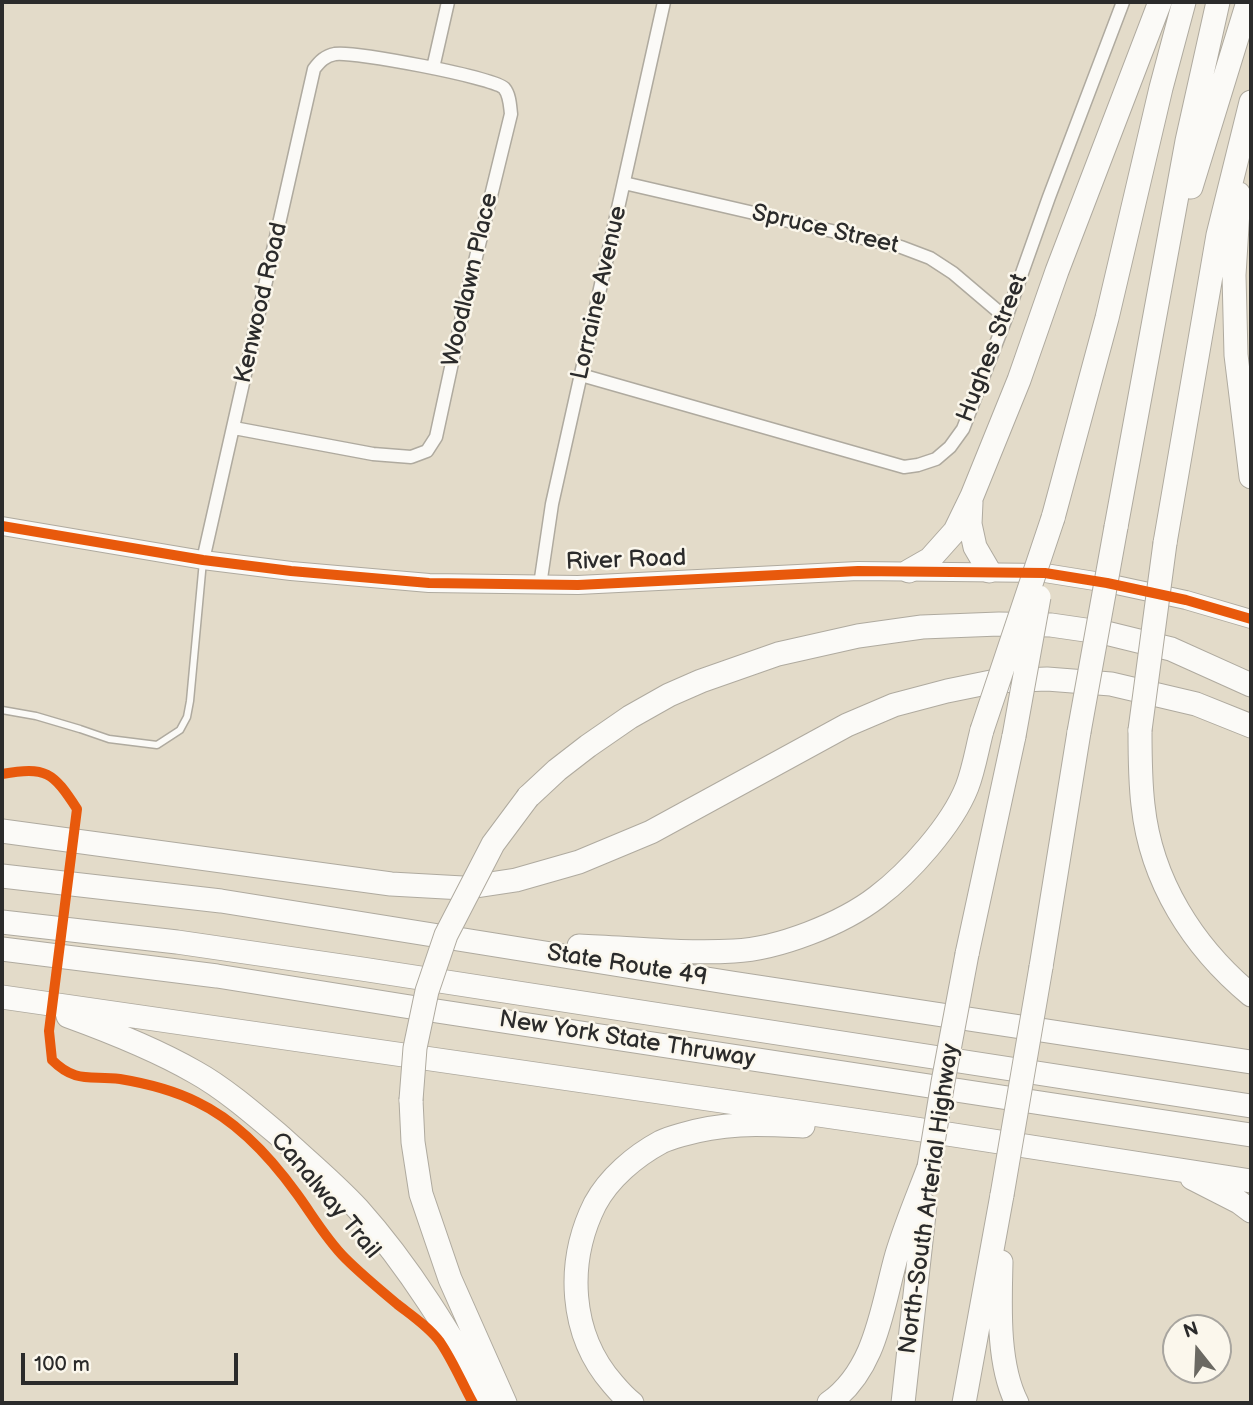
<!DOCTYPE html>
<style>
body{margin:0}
#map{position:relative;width:1253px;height:1405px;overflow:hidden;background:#e3dbc9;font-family:"Balsamiq Sans",sans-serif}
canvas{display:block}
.frame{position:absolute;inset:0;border:4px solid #2b2b2b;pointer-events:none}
.north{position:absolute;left:1162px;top:1314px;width:70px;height:70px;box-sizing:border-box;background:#fbf7ec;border:2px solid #a8a59f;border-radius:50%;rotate:342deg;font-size:19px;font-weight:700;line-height:28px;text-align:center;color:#2b2b2b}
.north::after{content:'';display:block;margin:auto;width:24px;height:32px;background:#6b6962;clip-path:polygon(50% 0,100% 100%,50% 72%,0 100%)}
.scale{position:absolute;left:21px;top:1353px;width:217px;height:32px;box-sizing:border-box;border:4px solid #2b2b2b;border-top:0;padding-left:9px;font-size:21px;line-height:24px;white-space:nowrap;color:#2b2b2b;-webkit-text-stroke:5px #fbf7ec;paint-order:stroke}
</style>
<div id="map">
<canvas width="1253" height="1405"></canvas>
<div class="frame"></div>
<div class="north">N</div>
<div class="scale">100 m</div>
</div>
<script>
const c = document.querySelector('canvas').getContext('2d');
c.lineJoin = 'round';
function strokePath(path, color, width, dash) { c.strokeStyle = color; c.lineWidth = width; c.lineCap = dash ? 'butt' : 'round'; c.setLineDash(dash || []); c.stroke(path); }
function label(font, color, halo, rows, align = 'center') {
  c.font = font + ' "Balsamiq Sans",sans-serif'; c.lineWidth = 5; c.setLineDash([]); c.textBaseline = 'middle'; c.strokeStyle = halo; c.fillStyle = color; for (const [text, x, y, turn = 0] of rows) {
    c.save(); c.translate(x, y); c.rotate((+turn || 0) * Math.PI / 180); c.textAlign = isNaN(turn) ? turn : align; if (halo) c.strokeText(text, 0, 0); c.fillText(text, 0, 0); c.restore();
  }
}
const lane = new Path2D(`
 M 2,710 L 36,716 L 80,729 L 109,739 L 157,745 L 180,730 L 187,717 L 190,701 L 203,561`);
const street = new Path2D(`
 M 433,68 L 448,2
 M 624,183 L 901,247 L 930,258 L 953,273 L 1006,318
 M 581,375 L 904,467 L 918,465 L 936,459 L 950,447 L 963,429 L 1006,318 L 1049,197 L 1123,2
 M 203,560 L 314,69 C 320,61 325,56 335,54 C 353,51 492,77 504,88 C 510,95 510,106 511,114 L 466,298 L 436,437 L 427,451 L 411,457 L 373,454 L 234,428
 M 540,585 L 552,504 L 664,2`);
const secondary = new Path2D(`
 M 2,526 L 203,560 L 291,571 L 429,583 L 578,585 L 858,571 L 1045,573 L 1107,583 L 1186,600 L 1251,619`);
const highway = new Path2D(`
 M 1191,187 L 1248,2
 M 1239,194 L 1234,275 L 1236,355 L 1251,477
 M 971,502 L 970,524 L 975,547 L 989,571
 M 1053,518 L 1107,318 L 1161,88 L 1184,2
 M 1116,527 L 1187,141 L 1218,2
 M 1165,543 L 1218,235 L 1251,102
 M 909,571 L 930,559 L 955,531 L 972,496 L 1019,380 L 1057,271 L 1160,2
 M 1140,730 C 1140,755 1140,780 1143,805 C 1151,881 1193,947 1251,995
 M 528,797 L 557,770 L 588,746 L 630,717 L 669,695 L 701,681 L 778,654 L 858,636 L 922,627 L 999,624 L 1051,625 L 1106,633 L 1171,649 L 1251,685
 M 2,831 L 391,884 L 463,888 L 516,880 L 579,862 L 651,832 L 847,725 L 894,705 L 947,691 L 996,681 L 1047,679 L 1111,684 L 1196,704 L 1251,726
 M 2,876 L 221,901 L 732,983 L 1251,1062
 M 2,922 L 177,942 L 362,969 L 1251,1106
 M 579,946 C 630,948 683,954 734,951 C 778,949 842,924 877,897 C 909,873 952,825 967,787 C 974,769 977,749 982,730
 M 2,949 L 217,976 L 404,1006 L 1251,1135
 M 967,954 L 1014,736
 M 1041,967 L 1079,732
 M 2,997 L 909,1128 L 1251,1181
 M 68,1016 C 112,1032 155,1049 195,1072 C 224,1088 254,1114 280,1136 C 306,1160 334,1183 358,1209 C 410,1267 451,1335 489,1403
 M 411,1100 L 413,1142 L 421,1194 L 450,1279 L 505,1403
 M 1192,1178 L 1239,1202 L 1251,1211
 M 1001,1262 C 1000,1305 997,1364 1017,1403
 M 632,1403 C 625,1398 619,1391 613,1384 C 569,1334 566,1262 595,1204 C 609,1178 635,1156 661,1142 C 667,1139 674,1137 681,1135 C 724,1122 759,1124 803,1126
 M 829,1403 C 877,1369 882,1306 897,1254 C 906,1224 918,1196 929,1167
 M 903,1403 L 925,1205
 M 964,1403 L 1002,1195`);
strokePath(lane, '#afaa9f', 9);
strokePath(street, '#afaa9f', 15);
strokePath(secondary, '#afaa9f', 20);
strokePath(highway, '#afaa9f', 25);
strokePath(lane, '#fbfaf7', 6);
strokePath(street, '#fbfaf7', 12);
strokePath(secondary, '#fbfaf7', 18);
strokePath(highway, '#fbfaf7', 23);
const highwayBridge = new Path2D(`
 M 982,730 L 1053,518
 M 1140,730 L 1165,543
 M 1079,732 L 1116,527
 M 1014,736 L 1039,597
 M 411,1100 L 415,1048 L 427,991 L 446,935 L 493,844 L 528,797
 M 929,1167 L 943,1082 L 967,954
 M 1002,1195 L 1041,967`);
strokePath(highwayBridge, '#afaa9f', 25, []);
strokePath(highwayBridge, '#fbfaf7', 23);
strokePath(new Path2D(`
 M 2,526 L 203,560 L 291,571 L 429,583 L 578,585 L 858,571 L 1045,573 L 1107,583 L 1186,600 L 1251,619
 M 2,774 C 46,766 53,772 77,809 L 49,1031 L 52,1060 C 76,1084 91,1075 120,1079 C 144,1083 175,1091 197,1102 C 237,1121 271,1158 297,1194 C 313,1216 326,1239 345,1258 C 361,1274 379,1289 397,1304 C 411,1315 429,1327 440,1342 C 453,1361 462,1383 473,1403`), '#e8590c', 10);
label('24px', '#2b2b2b', '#fbf7ec', [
 ["Spruce Street",825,230,13],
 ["Woodlawn Place",471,280,-77],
 ["Lorraine Avenue",600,293,-77],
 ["Kenwood Road",262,303,-77],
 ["Hughes Street",993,348,-69],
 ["River Road",626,561,-2],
 ["State Route 49",627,966,9],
 ["New York State Thruway",627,1040,9],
 ["Canalway Trail",325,1196,50],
 ["North-South Arterial Highway",930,1199,-82]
]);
</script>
